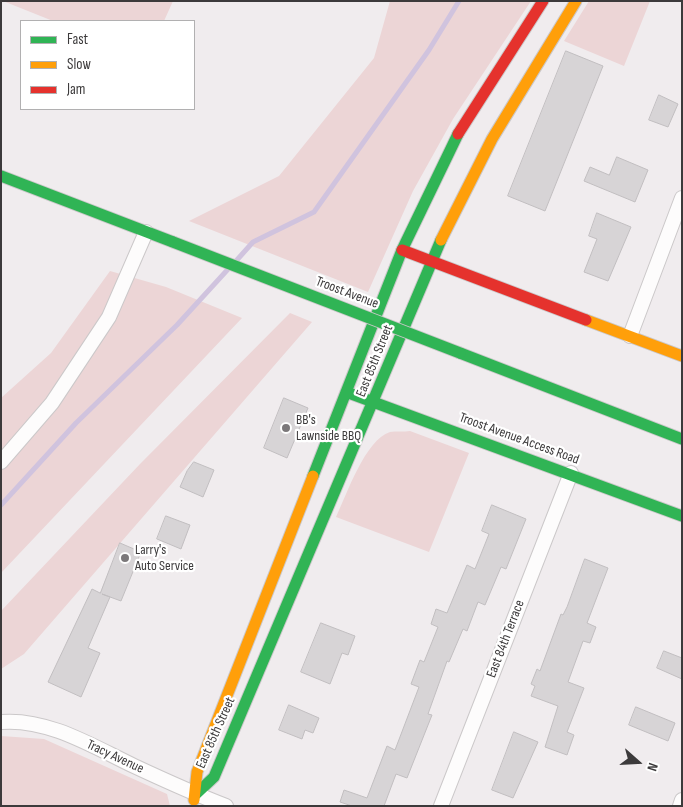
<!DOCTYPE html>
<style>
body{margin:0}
#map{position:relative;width:683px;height:807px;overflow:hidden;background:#f0ecee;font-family:"Sofia Sans Condensed",sans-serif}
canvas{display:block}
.frame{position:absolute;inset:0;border:2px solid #3c3a3b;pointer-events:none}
.legend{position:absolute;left:20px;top:20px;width:175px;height:90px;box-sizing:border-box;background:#fff;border:1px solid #b1b0b1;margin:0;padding:6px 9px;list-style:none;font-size:15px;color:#3c3a3b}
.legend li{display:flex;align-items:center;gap:10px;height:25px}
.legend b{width:25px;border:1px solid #b1b0b1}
.north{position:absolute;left:613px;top:737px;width:50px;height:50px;-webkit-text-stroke:4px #fff;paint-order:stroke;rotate:109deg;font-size:14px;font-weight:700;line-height:20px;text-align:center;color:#3c3a3b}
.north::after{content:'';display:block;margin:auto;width:18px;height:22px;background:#3c3a3b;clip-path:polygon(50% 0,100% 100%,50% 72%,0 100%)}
</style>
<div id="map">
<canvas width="683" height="807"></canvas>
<div class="frame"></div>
<ul class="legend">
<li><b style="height:6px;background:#30b455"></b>Fast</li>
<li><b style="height:6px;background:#ff9f0a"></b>Slow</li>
<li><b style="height:6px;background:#e5322d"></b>Jam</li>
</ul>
<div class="north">N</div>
</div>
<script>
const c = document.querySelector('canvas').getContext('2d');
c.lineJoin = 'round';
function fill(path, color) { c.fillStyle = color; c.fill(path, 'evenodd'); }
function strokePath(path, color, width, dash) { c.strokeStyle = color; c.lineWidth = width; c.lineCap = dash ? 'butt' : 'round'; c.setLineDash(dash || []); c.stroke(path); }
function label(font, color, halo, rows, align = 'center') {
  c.font = font + ' "Sofia Sans Condensed",sans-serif'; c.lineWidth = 4.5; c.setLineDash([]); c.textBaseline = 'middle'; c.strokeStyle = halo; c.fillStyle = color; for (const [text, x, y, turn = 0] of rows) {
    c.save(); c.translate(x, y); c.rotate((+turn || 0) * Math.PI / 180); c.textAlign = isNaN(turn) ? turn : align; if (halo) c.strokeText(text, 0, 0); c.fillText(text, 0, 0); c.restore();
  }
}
fill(new Path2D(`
 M 3,1 L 173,1 L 164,21 L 53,21 Z
 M 390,1 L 531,1 L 453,119 L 413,191 L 368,292 L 189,221 L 279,176 L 374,58 Z
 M 589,1 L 650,1 L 624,66 L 564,41 Z
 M 110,271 L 166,287 L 242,318 L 1,573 L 1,398 L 51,353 Z
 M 290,313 L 312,322 L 24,654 L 1,669 L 1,611 L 140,464 Z
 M 410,431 L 469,453 L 429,552 L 336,517 C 347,494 365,440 390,432 C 396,431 404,432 410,431 Z
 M 1,736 L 44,739 L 167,794 L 170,806 L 1,806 Z`), '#ecd5d6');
strokePath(new Path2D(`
 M 236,261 L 253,242 L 314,212 L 429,50 L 459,1
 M 1,505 L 76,423 L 177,325 L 230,267`), '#d0c3de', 5);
const building = new Path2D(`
 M 566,51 L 603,66 L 545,211 L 508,196 Z
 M 659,95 L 678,104 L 668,127 L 649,120 Z
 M 617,157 L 648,170 L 635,202 L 584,181 L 590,167 L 609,175 Z
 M 597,213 L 631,227 L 608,281 L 584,272 L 597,239 L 589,236 Z
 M 284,398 L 308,408 L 287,458 L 264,448 Z
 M 194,462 L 214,470 L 203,497 L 180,487 L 187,471 Z
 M 492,505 L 526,519 L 506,569 L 501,567 L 485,605 L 478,602 L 467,631 L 463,629 L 449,662 L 447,661 L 428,714 L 432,715 L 407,778 L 396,774 L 384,806 L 352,806 L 340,802 L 344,790 L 367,798 L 387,746 L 395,750 L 419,687 L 411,684 L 420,660 L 424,662 L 438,627 L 431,624 L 436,609 L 447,613 L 467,565 L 475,569 L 489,534 L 482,531 Z
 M 166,516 L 190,525 L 181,549 L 157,539 Z
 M 120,543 L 141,552 L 121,601 L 102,594 L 110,597 L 88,648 L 100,653 L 81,697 L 48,682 L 92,589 L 100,593 Z
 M 585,559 L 608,568 L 587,623 L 596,627 L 590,643 L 583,641 L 568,682 L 584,688 L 567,732 L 574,735 L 567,755 L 545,747 L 558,706 L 531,696 L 535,686 L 531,684 L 537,669 L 540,671 L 561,614 L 563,615 L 567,607 Z
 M 321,623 L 355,636 L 348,655 L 342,653 L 330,684 L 301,672 Z
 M 664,651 L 682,658 L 682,679 L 657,668 Z
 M 289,705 L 319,718 L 313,733 L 305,730 L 302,739 L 279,730 Z
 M 636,707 L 675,723 L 668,741 L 629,725 Z
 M 514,732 L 538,742 L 513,798 L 492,790 Z`);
fill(building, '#d7d4d6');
strokePath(building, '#c1bec0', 1);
const street = new Path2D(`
 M 630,336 L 682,198
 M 1,462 L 52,403 L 109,317 L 146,232
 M 1,722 C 48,718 94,747 134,766 C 164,780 195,794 226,806
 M 441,806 L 571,473
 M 680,806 L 682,800`);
const fast = new Path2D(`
 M 1,176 L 173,242
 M 460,353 L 682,439
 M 346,392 L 682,516
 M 313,476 L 402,250 L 458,134
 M 196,794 L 214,777 L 441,240`);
const slow = new Path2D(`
 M 441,240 L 492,139 L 576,1
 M 586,320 L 682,356
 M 194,800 L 197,772 L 313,476`);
const jam = new Path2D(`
 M 458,134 L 543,1
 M 402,250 L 586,320`);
strokePath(street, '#cbc8c9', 16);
strokePath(fast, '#cbc8c9', 13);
strokePath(slow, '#cbc8c9', 13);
strokePath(jam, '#cbc8c9', 13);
strokePath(street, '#fdfcfc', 14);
strokePath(fast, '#30b455', 11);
strokePath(slow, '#ff9f0a', 11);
strokePath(jam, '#e5322d', 11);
const fastBridge = new Path2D(`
 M 173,242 L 460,353`);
strokePath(fastBridge, '#cbc8c9', 13, []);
strokePath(fastBridge, '#30b455', 11);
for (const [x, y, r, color] of [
 [286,428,5,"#7b787a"],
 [125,558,5,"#7b787a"]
]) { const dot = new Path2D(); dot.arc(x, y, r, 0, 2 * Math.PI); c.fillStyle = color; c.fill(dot); strokePath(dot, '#fff', 2); }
label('14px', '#3c3a3b', '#fff', [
 ["Troost Avenue",347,293,21],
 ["East 85th Street",375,361,-68],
 ["Troost Avenue Access Road",519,439,20],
 ["East 84th Terrace",506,639,-69],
 ["East 85th Street",216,733,-66],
 ["Tracy Avenue",115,757,25]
]);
label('14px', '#3c3a3b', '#fff', [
 ["BB's",296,420],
 ["Lawnside BBQ",296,436],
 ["Larry's",135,550],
 ["Auto Service",135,566]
], 'left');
</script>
